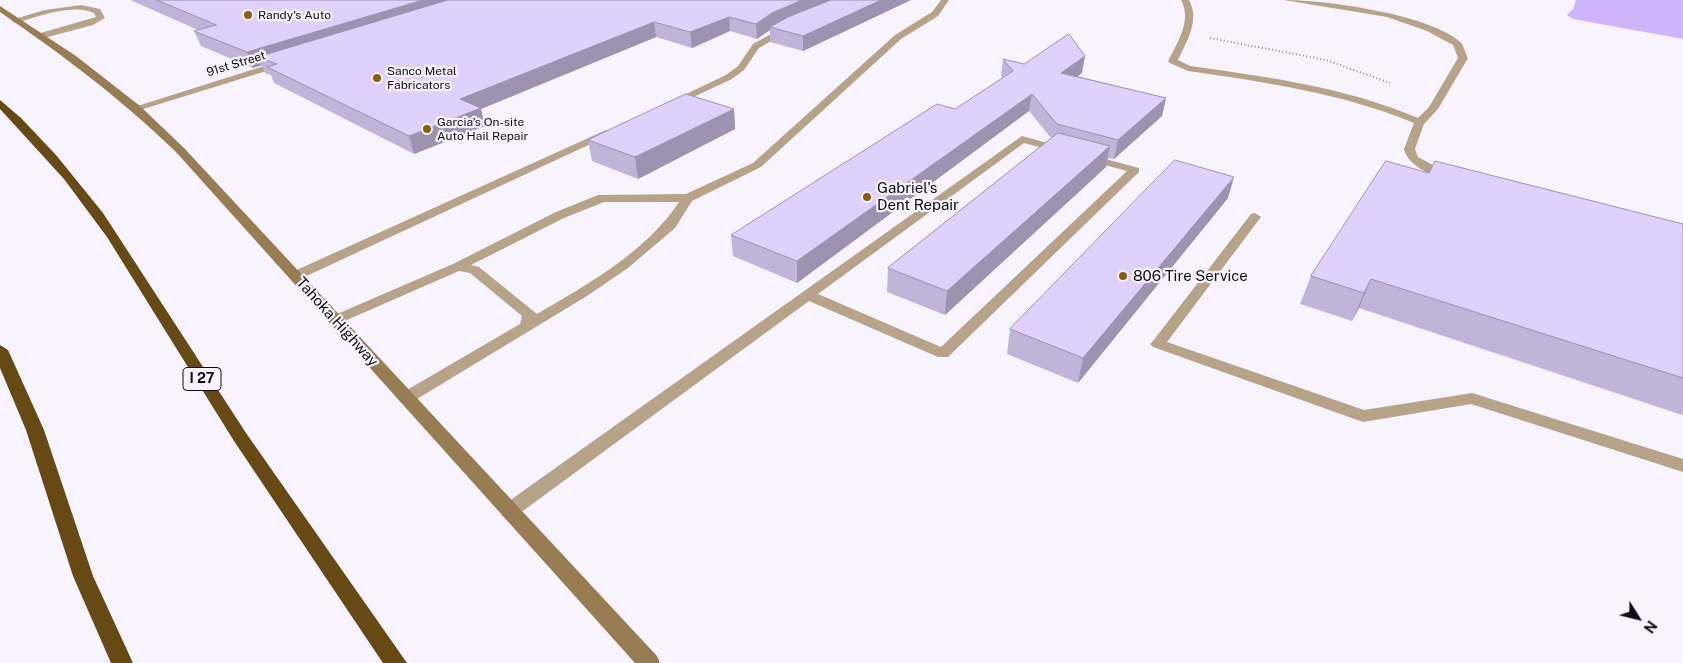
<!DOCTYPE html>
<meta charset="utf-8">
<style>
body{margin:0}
#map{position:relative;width:1683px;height:663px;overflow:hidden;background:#f7f4ff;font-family:"Public Sans",sans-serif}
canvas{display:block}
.north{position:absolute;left:1613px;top:593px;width:50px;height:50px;-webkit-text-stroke:4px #f7f4ff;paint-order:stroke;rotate:126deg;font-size:14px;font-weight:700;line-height:20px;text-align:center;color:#0f0c15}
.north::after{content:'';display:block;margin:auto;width:18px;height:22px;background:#0f0c15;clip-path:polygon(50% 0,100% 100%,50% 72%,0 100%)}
</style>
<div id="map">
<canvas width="1683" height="663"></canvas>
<div class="north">N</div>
</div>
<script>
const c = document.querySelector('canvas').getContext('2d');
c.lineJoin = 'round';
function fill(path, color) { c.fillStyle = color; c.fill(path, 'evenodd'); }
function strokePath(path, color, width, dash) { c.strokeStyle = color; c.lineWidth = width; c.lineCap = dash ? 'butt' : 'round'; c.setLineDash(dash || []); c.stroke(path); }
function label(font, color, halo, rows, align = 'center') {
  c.font = font + ' "Public Sans",sans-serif'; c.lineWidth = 4.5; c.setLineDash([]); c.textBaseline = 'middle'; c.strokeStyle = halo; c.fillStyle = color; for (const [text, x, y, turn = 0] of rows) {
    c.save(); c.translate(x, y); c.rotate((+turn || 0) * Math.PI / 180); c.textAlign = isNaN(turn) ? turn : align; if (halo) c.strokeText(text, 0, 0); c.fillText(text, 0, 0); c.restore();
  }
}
fill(new Path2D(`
 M 1576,0 L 1683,0 L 1683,39 L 1573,19 L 1567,15 L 1573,9 Z`), '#cfb5fb');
strokePath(new Path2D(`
 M 1210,38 L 1326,60 L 1390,83`), '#908d97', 2, [1, 2.5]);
fill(new Path2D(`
 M 941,0 L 949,0 L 938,16 L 901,39 L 761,167 L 692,201 L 675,228 L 628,268 L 587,296 L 412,402 L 400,402 L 398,398 L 400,394 L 520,324 L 522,316 L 470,273 L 459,271 L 340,323 L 335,324 L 328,320 L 330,317 L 453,264 L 556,212 L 598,195 L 686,194 L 753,163 L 895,35 L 932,12 ZM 604,202 L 679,202 C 646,252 588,284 537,314 L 479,267 L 471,265 L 564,218 Z
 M 1181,0 L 1189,0 C 1200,20 1187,41 1178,60 L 1190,66 C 1268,77 1345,87 1418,118 L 1429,107 L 1458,58 L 1453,45 L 1427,31 L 1387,17 L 1284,0 C 1326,0 1427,14 1459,41 C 1464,44 1465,53 1468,58 L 1438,109 L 1424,124 L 1415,149 L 1418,157 L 1446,172 L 1444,174 C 1429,178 1407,163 1404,149 L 1414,123 C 1341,93 1265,82 1188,71 L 1170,63 L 1168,61 C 1178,42 1192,20 1181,0 Z
 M 81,5 L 100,9 L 105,18 L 93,25 L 40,39 L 37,38 L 37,34 L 96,17 L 94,13 C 71,3 38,17 15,23 L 11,20 L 45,10 Z
 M 789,24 L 793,27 L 792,29 L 759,48 L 744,70 L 732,79 L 676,105 L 667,103 L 726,75 L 738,66 L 753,44 Z
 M 606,130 L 610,131 L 610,135 L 300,279 L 295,280 L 288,276 L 290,273 Z
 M 1022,136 L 1066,148 L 1068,150 L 1062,153 L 1024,143 L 818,294 L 941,347 L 1127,171 L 1083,159 L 1083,155 L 1087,154 L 1139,168 L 1139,172 L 948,357 L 938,357 L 809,301 L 516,516 L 509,518 L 502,516 L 500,511 L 502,506 Z
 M 1255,213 L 1261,217 L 1167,342 L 1364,410 L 1472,393 L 1683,459 L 1683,472 L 1471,404 L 1363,422 L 1153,347 L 1150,344 L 1153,341 L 1251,214 Z`), '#b7a488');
fill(new Path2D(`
 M 283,60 L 288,63 L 286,65 L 140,110 L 131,108 Z`), '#b7a488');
fill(new Path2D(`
 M 0,6 L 76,56 L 140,106 L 184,148 L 657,656 L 660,663 L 635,663 L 176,152 C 120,98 64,56 0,12 Z`), '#987c52');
fill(new Path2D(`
 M 0,100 L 21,118 L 56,155 L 103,213 L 246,433 L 407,663 L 383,663 L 234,441 L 107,237 L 64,179 L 0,109 Z
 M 0,345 L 8,350 L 44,430 L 93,576 L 133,663 L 111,663 L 73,576 L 26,430 L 0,368 Z`), '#674913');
fill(new Path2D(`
 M 130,0 L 911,0 L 803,51 L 770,42 L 770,30 L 757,39 L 730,31 L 692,48 L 656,37 L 481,109 L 485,126 L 414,154 L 274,83 L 271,75 L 265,73 L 262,65 L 253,68 L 201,46 L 194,31 L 198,30 Z
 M 1003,59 L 1024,64 L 1082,73 L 1077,76 L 1166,98 L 1162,116 L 1114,159 L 1108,158 L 1106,167 L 945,315 L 887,292 L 888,268 L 1051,138 L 1029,111 L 797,283 L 733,256 L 731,235 L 955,109 L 1003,78 L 1001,76 Z
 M 734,109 L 735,129 L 638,179 L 592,161 L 588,140 Z
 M 1429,173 L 1683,224 L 1683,413 L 1682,415 L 1359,308 L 1352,321 L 1300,304 L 1311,276 Z
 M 1228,198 L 1078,383 L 1007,354 L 1010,329 Z`), '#c1b4d9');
fill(new Path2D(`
 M 423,0 L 473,0 L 258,57 L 262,65 L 253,68 L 247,52 Z
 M 802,0 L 838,0 L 770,27 L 770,30 L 757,39 L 756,24 L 772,13 Z
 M 881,0 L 911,0 L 803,51 L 803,36 Z
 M 729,17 L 730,31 L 692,48 L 690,32 Z
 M 654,22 L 656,37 L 481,109 L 485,126 L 414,154 L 409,136 L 460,99 Z
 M 1085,56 L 1082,73 L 1059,90 L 1061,73 Z
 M 1032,94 L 1029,111 L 797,283 L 797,261 Z
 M 1166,98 L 1162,116 L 1114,159 L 1118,140 Z
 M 734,109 L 735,129 L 638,179 L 635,157 Z
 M 1110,146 L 1106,167 L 945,315 L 947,291 Z
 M 1234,177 L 1228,198 L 1078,383 L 1083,358 Z
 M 1371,279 L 1359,308 L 1352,321 L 1364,293 Z`), '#9d92b0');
const building = new Path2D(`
 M 157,0 L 423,0 L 247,52 L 194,31 L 216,25 Z
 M 448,0 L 802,0 L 772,13 L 756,24 L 729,17 L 690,32 L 654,22 L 460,99 L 481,108 L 409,136 L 267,67 L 277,64 L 258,57 Z
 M 831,0 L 881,0 L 803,36 L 770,27 L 788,17 Z
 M 1069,34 L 1085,56 L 1061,73 L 1166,98 L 1118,140 L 1057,124 L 1032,94 L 797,261 L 731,235 L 937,104 L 955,109 L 1013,71 L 1003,59 L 1024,64 Z
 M 686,94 L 734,109 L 635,157 L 588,140 Z
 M 1058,133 L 1110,146 L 947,291 L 888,268 Z
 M 1175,160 L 1234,177 L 1083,358 L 1010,329 Z
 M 1386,161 L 1429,173 L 1435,161 L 1683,224 L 1683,378 L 1371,279 L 1364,293 L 1311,276 Z`);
fill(building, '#e0d1fc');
strokePath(building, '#9d92b0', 1);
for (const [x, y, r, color] of [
 [248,15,5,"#8b5f02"],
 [377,78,5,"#8b5f02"],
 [427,129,5,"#8b5f02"],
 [867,197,5,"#8b5f02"],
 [1123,276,5,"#8b5f02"]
]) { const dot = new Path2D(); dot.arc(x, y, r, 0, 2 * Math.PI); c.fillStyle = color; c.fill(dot); strokePath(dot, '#f7f4ff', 2); }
label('12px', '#0f0c15', '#f7f4ff', [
 ["Randy's Auto",258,15],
 ["Sanco Metal",387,71],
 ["Fabricators",387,85],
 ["Garcia’s On-site",437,122],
 ["Auto Hail Repair",437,136]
], 'left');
label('12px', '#0f0c15', '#f7f4ff', [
 ["91st Street",236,64,-17]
]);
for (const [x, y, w] of [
 [202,379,38]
]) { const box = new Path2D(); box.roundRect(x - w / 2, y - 11.5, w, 23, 4); c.fillStyle = '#f7f4ff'; c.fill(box); strokePath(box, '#0f0c15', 1); }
label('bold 14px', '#0f0c15', null, [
 ["I 27",202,379]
]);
label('15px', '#0f0c15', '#f7f4ff', [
 ["Gabriel's",877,188],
 ["Dent Repair",877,205],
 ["806 Tire Service",1133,276]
], 'left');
label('15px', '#0f0c15', '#f7f4ff', [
 ["Tahoka Highway",337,322,48]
]);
</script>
